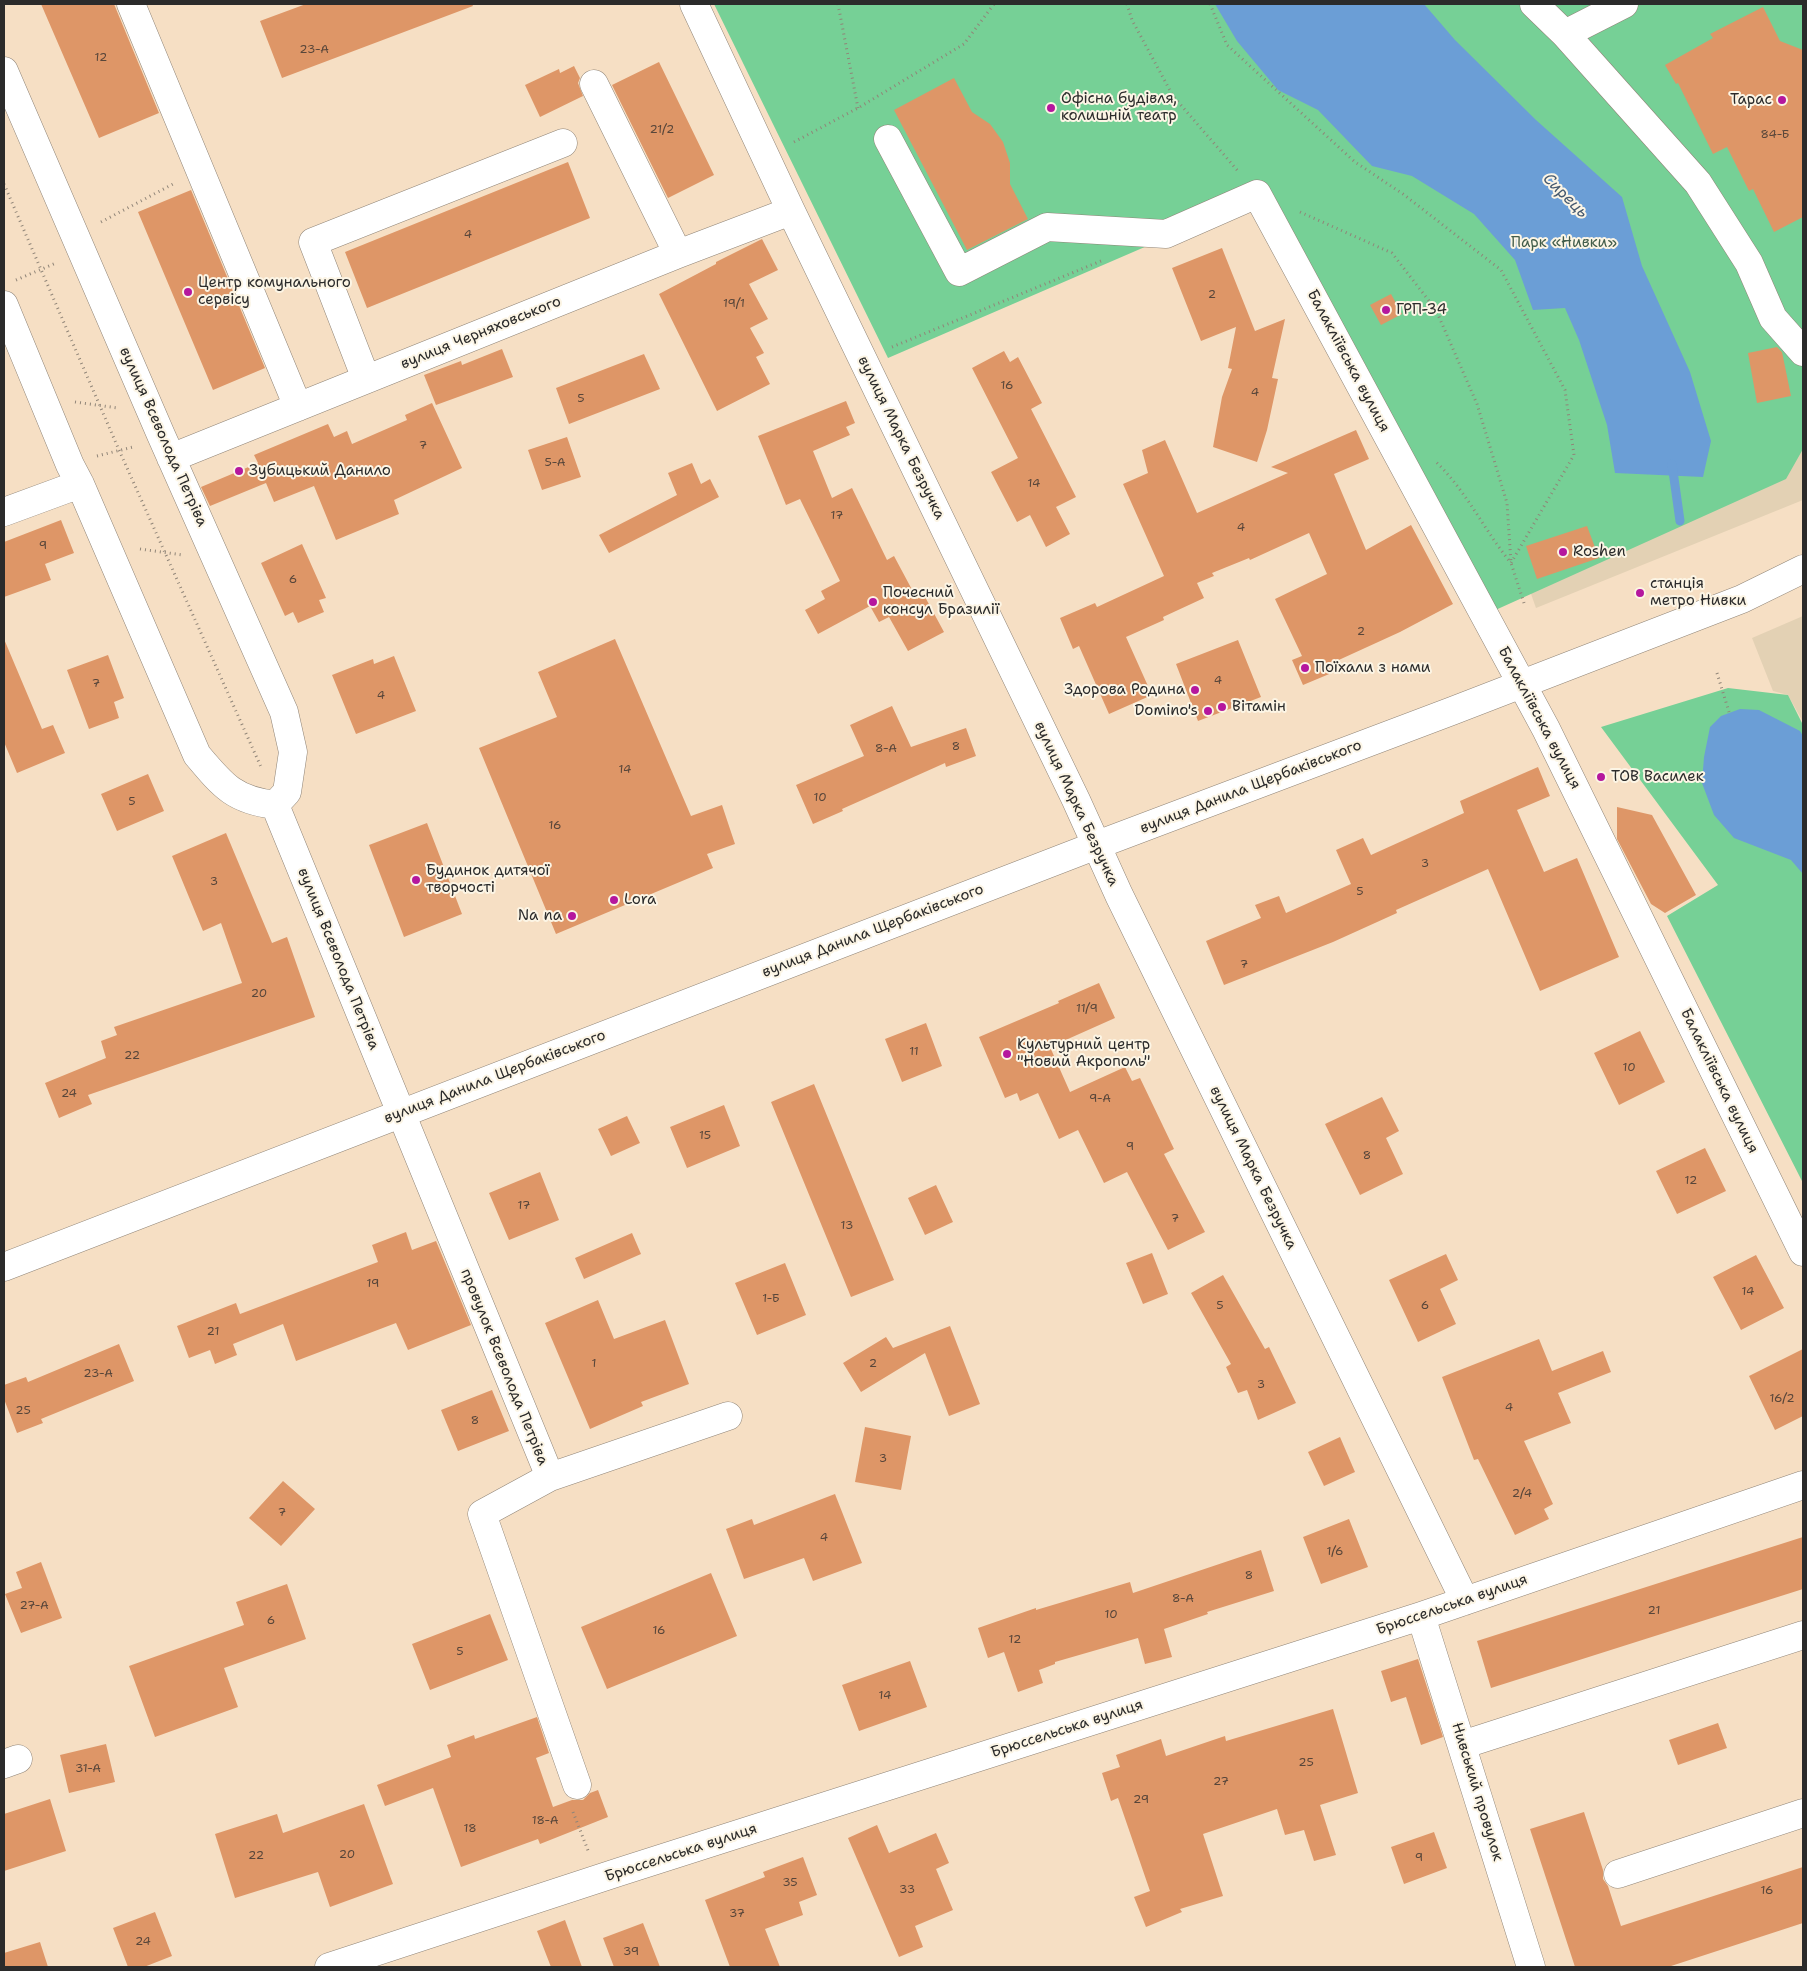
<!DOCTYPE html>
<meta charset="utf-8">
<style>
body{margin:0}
#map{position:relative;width:1807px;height:1971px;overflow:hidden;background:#f6dfc4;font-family:"Shantell Sans",sans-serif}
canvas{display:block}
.frame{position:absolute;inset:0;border:5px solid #2b2b2b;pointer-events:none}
</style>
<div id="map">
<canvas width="1807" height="1971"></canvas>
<div class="frame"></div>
</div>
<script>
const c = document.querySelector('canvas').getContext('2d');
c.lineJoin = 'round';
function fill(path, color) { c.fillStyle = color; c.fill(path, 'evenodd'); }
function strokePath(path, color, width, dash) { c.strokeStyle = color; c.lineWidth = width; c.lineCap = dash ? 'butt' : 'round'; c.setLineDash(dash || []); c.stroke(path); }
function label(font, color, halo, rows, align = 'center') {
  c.font = font + ' "Shantell Sans",sans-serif'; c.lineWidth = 4; c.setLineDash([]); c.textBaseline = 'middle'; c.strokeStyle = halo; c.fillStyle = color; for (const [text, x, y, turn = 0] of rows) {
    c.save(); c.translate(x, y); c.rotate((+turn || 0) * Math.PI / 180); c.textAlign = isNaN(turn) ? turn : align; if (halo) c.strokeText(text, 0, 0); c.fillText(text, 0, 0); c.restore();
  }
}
fill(new Path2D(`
 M 1803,363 L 1803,500 L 1536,608 L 1519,560 Z
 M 1803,616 L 1803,722 L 1788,695 L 1773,691 L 1752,638 Z`), '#e3d1b4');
fill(new Path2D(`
 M 714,4 L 1803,4 L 1803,449 L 1786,479 L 1491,612 L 1265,195 L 888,358 Z
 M 1728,688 L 1788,695 L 1803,725 L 1803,1183 L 1667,916 L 1718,885 L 1601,727 Z`), '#76d096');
fill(new Path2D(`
 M 1215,4 L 1424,4 L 1455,40 L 1536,120 L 1622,197 L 1642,266 L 1690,372 L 1711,441 L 1703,477 L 1615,473 L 1607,425 L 1579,340 L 1565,308 L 1533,310 L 1515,260 L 1474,214 L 1412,176 L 1372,166 L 1318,110 L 1278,90 L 1237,41 Z
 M 1740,709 L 1759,710 L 1800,731 L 1803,736 L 1803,874 L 1791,860 L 1734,838 L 1714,815 L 1702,783 L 1704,757 L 1710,727 L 1721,716 Z`), '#6b9ed6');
strokePath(new Path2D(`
 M 1672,464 L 1680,521`), '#6b9ed6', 9);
fill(new Path2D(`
 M 41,4 L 114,4 L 159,113 L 99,138 Z
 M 306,4 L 472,4 L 473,6 L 282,78 L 260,21 Z
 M 1763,7 L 1780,41 L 1803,50 L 1803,217 L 1774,232 L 1753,189 L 1749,191 L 1727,147 L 1713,154 L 1678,83 L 1676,84 L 1665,65 L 1713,38 L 1710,34 Z
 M 659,62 L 714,175 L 668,198 L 612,85 Z
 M 574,66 L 580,78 L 578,83 L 583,96 L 540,117 L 525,85 L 559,69 L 560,73 Z
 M 954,78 L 972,112 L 990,124 L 1003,142 L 1010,163 L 1010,184 L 1028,219 L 967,250 L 894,110 Z
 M 568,162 L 590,218 L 367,308 L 345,252 Z
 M 191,190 L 265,368 L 213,390 L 138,212 Z
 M 762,239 L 778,270 L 749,284 L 768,319 L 750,328 L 764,353 L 756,357 L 770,384 L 717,411 L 659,294 L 716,264 L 716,262 Z
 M 1222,248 L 1255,331 L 1285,319 L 1272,378 L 1278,379 L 1267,430 L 1257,462 L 1213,447 L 1222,397 L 1232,369 L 1228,368 L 1236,327 L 1201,341 L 1172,268 Z
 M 1391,294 L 1402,314 L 1381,325 L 1370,305 Z
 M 1777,347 L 1782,352 L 1791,396 L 1757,403 L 1748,353 Z
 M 502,349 L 513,377 L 436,405 L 424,375 L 461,361 L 462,365 Z
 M 1004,351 L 1010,362 L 1018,357 L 1042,403 L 1031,409 L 1076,497 L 1056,507 L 1070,534 L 1046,547 L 1030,515 L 1017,522 L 991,472 L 1018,458 L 972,368 Z
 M 644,354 L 660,389 L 569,424 L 556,388 Z
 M 846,401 L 855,423 L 846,427 L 850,435 L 813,451 L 832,498 L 852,488 L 887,560 L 894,556 L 917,599 L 924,595 L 944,632 L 908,651 L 889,617 L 879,622 L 870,606 L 818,634 L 805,610 L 825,599 L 821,591 L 840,581 L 800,499 L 786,505 L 758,436 Z
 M 432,403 L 462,468 L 394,500 L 399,514 L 336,540 L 314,486 L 274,502 L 266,483 L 210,506 L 201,487 L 258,463 L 254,455 L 328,424 L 334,437 L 347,431 L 352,444 L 407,420 L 405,415 Z
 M 1356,430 L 1369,459 L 1334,474 L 1366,550 L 1411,525 L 1453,604 L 1400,632 L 1330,664 L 1334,672 L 1303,685 L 1292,660 L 1302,656 L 1275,599 L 1327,574 L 1309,533 L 1250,560 L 1249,558 L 1212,573 L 1214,576 L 1197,583 L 1204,598 L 1163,617 L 1164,620 L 1126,637 L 1152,695 L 1109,714 L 1079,646 L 1073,649 L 1060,618 L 1095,603 L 1097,607 L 1164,576 L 1123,484 L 1148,473 L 1142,450 L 1165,440 L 1197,513 L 1288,473 L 1271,467 Z
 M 567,437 L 581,477 L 542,490 L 528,450 Z
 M 692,463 L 701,484 L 710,479 L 719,497 L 609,553 L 599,535 L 677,495 L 668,473 Z
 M 61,520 L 74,553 L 45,564 L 51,580 L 4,597 L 4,542 Z
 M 1587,526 L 1599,558 L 1537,579 L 1526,546 Z
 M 302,544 L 326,598 L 319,600 L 324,612 L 298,623 L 293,612 L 285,616 L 261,563 Z
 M 4,639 L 42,729 L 53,725 L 65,753 L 17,773 L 4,742 Z
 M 615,639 L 691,816 L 722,805 L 735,844 L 707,854 L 713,868 L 556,934 L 479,748 L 557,717 L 538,672 Z
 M 1238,640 L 1261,697 L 1198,721 L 1176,664 Z
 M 108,655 L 124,698 L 114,702 L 119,718 L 89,729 L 67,670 Z
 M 394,656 L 416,711 L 356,734 L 332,675 L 373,659 L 374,664 Z
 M 892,706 L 911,747 L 966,728 L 976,756 L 946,767 L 945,763 L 842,809 L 843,811 L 813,824 L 796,785 L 864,756 L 850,725 Z
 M 1538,767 L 1550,796 L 1517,810 L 1544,872 L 1577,858 L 1619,957 L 1540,991 L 1488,869 L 1396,910 L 1397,913 L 1333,942 L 1224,985 L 1206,941 L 1261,918 L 1255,905 L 1279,896 L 1286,913 L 1351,884 L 1336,850 L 1363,838 L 1371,855 L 1464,813 L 1460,801 Z
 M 148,774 L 164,811 L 117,831 L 101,794 Z
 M 1617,807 L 1652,815 L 1696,895 L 1665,913 L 1651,904 L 1617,839 Z
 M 427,823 L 462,914 L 404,937 L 369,845 Z
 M 226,833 L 272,943 L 287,937 L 315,1017 L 88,1095 L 92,1104 L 59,1118 L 45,1083 L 106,1058 L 101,1041 L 117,1035 L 114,1027 L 242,983 L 221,923 L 203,931 L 172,856 Z
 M 1099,983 L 1115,1018 L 1050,1047 L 1070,1092 L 1125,1067 L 1132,1081 L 1140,1078 L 1174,1149 L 1164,1154 L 1205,1232 L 1168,1250 L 1127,1172 L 1104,1183 L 1078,1130 L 1059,1139 L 1038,1093 L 1020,1101 L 1017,1093 L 1005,1098 L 979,1037 L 1059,1003 L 1058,1001 Z
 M 926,1023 L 942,1066 L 902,1082 L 885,1039 Z
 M 1640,1031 L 1665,1082 L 1619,1105 L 1594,1053 Z
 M 814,1084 L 894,1280 L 851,1297 L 771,1102 Z
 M 1382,1097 L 1399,1131 L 1386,1138 L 1403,1174 L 1360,1195 L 1325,1124 Z
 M 724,1105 L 740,1146 L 687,1168 L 670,1127 Z
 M 627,1116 L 640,1143 L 611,1156 L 598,1129 Z
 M 1705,1148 L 1726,1191 L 1677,1214 L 1656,1171 Z
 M 540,1172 L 559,1220 L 509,1240 L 489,1193 Z
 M 936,1185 L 953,1222 L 925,1235 L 908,1198 Z
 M 406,1232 L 412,1250 L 436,1241 L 471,1325 L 408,1350 L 396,1323 L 296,1361 L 283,1324 L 233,1344 L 237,1355 L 215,1364 L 210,1350 L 189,1358 L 177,1326 L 236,1303 L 240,1314 L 378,1262 L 372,1245 Z
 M 632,1233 L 641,1254 L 584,1279 L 575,1258 Z
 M 1152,1253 L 1168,1294 L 1143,1304 L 1126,1263 Z
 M 1446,1254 L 1458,1280 L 1440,1289 L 1456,1324 L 1418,1342 L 1389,1280 Z
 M 1756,1255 L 1784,1308 L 1741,1330 L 1713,1277 Z
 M 785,1263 L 806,1315 L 757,1335 L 735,1283 Z
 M 1223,1275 L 1265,1349 L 1269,1347 L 1296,1403 L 1258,1420 L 1247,1390 L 1238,1393 L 1226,1367 L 1231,1364 L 1191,1293 Z
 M 598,1300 L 614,1339 L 665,1320 L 689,1384 L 641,1402 L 643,1406 L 590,1429 L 545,1323 Z
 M 950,1326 L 980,1404 L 949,1416 L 925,1353 L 861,1392 L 843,1363 L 886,1337 L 893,1348 Z
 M 1539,1339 L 1552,1371 L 1603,1351 L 1611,1372 L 1558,1393 L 1571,1423 L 1524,1441 L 1553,1504 L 1544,1509 L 1549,1519 L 1515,1535 L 1478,1459 L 1474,1460 L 1442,1377 Z
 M 119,1344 L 134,1381 L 41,1419 L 43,1423 L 17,1433 L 4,1399 L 4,1385 L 26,1377 L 28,1382 Z
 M 1803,1349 L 1803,1416 L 1775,1430 L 1749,1376 Z
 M 492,1390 L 509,1431 L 458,1451 L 441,1410 Z
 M 865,1427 L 911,1436 L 901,1490 L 855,1482 Z
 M 1340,1437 L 1355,1472 L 1324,1486 L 1308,1452 Z
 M 283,1481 L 315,1509 L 281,1546 L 249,1518 Z
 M 835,1494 L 862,1563 L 813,1581 L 804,1558 L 744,1579 L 726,1529 L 752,1519 L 754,1525 Z
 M 1349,1519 L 1368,1567 L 1321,1584 L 1303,1537 Z
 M 1803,1537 L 1803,1589 L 1491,1688 L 1477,1641 Z
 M 1261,1550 L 1274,1591 L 1207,1612 L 1208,1614 L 1164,1629 L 1172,1657 L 1145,1664 L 1138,1638 L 1055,1662 L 1055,1664 L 1039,1670 L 1043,1683 L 1018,1692 L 1004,1652 L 988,1658 L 978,1628 L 1036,1608 L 1036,1610 L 1130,1582 L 1133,1593 Z
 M 41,1562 L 62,1618 L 21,1633 L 5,1594 L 22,1588 L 16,1572 Z
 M 711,1573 L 737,1636 L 607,1689 L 581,1627 Z
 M 287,1584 L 306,1639 L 224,1668 L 238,1707 L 155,1737 L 129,1666 L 244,1625 L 236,1602 Z
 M 490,1614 L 508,1660 L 430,1690 L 412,1644 Z
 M 1418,1659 L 1443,1737 L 1421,1745 L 1406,1697 L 1391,1702 L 1381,1671 Z
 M 910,1661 L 927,1707 L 859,1731 L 842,1685 Z
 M 1333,1709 L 1358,1793 L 1320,1805 L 1336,1855 L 1314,1861 L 1304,1830 L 1285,1835 L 1277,1809 L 1203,1834 L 1223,1896 L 1180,1909 L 1182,1912 L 1146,1927 L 1134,1897 L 1150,1891 L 1118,1798 L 1111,1801 L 1102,1773 L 1120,1767 L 1116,1755 L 1161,1739 L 1166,1756 L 1225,1736 L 1226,1741 Z
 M 537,1717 L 549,1753 L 536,1758 L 553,1807 L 572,1800 L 583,1800 L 590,1793 L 598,1790 L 608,1817 L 540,1844 L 538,1839 L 461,1867 L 433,1788 L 385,1806 L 377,1785 L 451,1757 L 447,1745 L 474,1735 L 475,1739 Z
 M 1718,1723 L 1727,1748 L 1678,1765 L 1669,1740 Z
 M 106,1744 L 115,1782 L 69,1793 L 60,1755 Z
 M 50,1799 L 66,1851 L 4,1871 L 4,1814 Z
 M 364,1804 L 393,1884 L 330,1907 L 318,1872 L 235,1898 L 215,1834 L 277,1814 L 283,1833 Z
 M 1584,1812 L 1603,1870 L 1603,1879 L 1608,1886 L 1621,1926 L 1803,1867 L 1803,1923 L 1668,1967 L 1575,1967 L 1530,1829 Z
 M 877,1825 L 889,1853 L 936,1833 L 949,1863 L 936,1869 L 953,1910 L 915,1926 L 923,1947 L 899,1957 L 848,1838 Z
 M 1434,1832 L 1447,1868 L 1404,1884 L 1391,1847 Z
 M 803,1857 L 817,1895 L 799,1902 L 803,1915 L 765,1929 L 780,1967 L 730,1967 L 705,1900 L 765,1877 L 763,1872 Z
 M 155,1912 L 172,1956 L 144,1967 L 128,1967 L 113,1928 Z
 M 565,1920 L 582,1967 L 551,1967 L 537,1931 Z
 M 643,1923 L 660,1967 L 614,1967 L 603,1938 Z
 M 40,1942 L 48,1967 L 4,1967 L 4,1953 Z`), '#de9667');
const minor = new Path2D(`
 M 131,4 L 298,407
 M 694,4 L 791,211 L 1076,800 L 1119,895 L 1465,1601
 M 1534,4 L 1565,34 L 1698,183 L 1749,263 L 1773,318 L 1803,352
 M 1565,34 L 1624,4
 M 4,71 L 161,435 L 284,712 L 293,752 L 287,792 L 275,805
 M 594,84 L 678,254
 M 888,139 L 959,272 L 1047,227 L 1166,234 L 1257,194 L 1546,729 L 1803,1252
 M 4,305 L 70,465 L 80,484 L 197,755 C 223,786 234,800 275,805
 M 366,379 L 313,242 L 563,143
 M 171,458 L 678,254 L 791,211
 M 4,512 L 80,484
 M 275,805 L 550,1477 L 482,1514 L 577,1785
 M 550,1477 L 728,1416
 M 1421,1616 L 1531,1967
 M 1462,1745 L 1803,1635
 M 4,1764 L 18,1759
 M 1618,1874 L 1803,1813
 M 329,1967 L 619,1872 L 1421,1616 L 1803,1485`);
const major = new Path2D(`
 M 4,1267 L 1097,845 L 1452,711 L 1742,599 L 1803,569`);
strokePath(minor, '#908578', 29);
strokePath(major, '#908578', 29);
strokePath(new Path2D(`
 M 838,4 L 858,108
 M 1127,4 L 1132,20 L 1173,96 L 1238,171
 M 1210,4 L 1227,45 L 1355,162 L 1403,194 L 1501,270 L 1565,390 L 1574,455 L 1511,563 C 1484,530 1466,490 1435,461
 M 794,142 L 858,108 L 964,44 L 994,4
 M 4,184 L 119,450 L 261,767
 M 1300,212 L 1392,253 L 1436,310 L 1477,404 L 1507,503 L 1511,563 L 1525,606
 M 101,222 L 175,183
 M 16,280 L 56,263
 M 892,347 L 1101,261
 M 75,402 L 118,408
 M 97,456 L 133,447
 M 140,549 L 183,555
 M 1717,673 L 1729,712
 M 573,1812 L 589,1853`), '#908578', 3, [1, 4]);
strokePath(minor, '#fff', 28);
strokePath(major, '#fff', 28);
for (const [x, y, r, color] of [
 [1782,100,5,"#b5179e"],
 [1051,108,5,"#b5179e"],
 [188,292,5,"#b5179e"],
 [1386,310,5,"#b5179e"],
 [239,471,5,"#b5179e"],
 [1563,552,5,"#b5179e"],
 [1640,593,5,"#b5179e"],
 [873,602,5,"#b5179e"],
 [1305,668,5,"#b5179e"],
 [1195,690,5,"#b5179e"],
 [1222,707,5,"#b5179e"],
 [1208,711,5,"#b5179e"],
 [1601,777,5,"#b5179e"],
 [416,880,5,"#b5179e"],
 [614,900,5,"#b5179e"],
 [572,916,5,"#b5179e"],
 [1007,1054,5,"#b5179e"]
]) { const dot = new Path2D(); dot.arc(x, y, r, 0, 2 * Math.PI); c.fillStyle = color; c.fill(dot); strokePath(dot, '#fcf5e5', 2); }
label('12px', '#58463a', null, [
 ["23-А",314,50],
 ["12",101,58],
 ["21/2",662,130],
 ["84-Б",1775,135],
 ["4",468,235],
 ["2",1212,295],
 ["19/1",734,304],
 ["16",1007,386],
 ["4",1255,393],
 ["5",581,399],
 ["7",423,446],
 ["5-А",555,463],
 ["14",1034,484],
 ["17",837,516],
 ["4",1241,528],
 ["9",43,546],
 ["6",293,580],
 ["2",1361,632],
 ["4",1218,681],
 ["7",96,684],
 ["4",381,696],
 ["8",956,747],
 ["8-А",886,749],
 ["14",625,770],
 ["10",820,798],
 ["5",132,802],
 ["16",555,826],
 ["3",1425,864],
 ["3",214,882],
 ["5",1360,892],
 ["7",1244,965],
 ["20",259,994],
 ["11/9",1087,1009],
 ["11",914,1052],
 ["22",132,1056],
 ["10",1629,1068],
 ["24",69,1094],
 ["9-А",1100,1099],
 ["15",705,1136],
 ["9",1130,1147],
 ["8",1367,1156],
 ["12",1691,1181],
 ["17",524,1206],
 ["7",1175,1219],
 ["13",847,1226],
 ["19",373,1284],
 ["14",1748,1292],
 ["1-Б",771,1299],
 ["5",1220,1306],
 ["6",1425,1306],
 ["21",213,1332],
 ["1",594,1364],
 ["2",873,1364],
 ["23-А",98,1374],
 ["3",1261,1385],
 ["16/2",1782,1399],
 ["4",1509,1408],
 ["25",23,1411],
 ["8",475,1421],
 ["3",883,1459],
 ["2/4",1522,1494],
 ["7",282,1513],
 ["4",824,1538],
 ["1/6",1335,1552],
 ["8",1249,1576],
 ["8-А",1183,1599],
 ["27-А",34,1606],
 ["21",1654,1611],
 ["10",1111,1615],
 ["6",271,1621],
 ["16",659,1631],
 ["12",1015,1640],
 ["5",460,1652],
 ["14",885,1696],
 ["25",1306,1763],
 ["31-А",88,1769],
 ["27",1221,1782],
 ["29",1141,1800],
 ["18-А",545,1821],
 ["18",470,1829],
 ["20",347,1855],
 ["22",256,1856],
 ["9",1419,1858],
 ["35",790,1883],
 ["33",907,1890],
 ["16",1767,1891],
 ["37",737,1914],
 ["24",143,1942],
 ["39",631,1952]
]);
label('15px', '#2b2b2b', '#fcf5e5', [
 ["Офісна будівля,",1061,99],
 ["колишній театр",1061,116],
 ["Тарас",1772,100,"right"],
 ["Центр комунального",198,283],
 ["сервісу",198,300],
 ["ГРП-34",1396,310],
 ["Зубицький Данило",249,471],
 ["Roshen",1573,552],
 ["станція",1650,584],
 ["метро Нивки",1650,601],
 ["Почесний",883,593],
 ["консул Бразилії",883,610],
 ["Поїхали з нами",1315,668],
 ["Здорова Родина",1185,690,"right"],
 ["Вітамін",1232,707],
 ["Domino's",1198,711,"right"],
 ["ТОВ Василек",1611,777],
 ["Будинок дитячої",426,871],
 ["творчості",426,888],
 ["Lora",624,900],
 ["Na na",562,916,"right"],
 ["Культурний центр",1017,1045],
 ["\"Новий Акрополь\"",1017,1062]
], 'left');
label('15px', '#425d4b', '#fcf5e5', [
 ["Парк «Нивки»",1564,243]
]);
label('15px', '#2b2b2b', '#fcf5e5', [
 ["вулиця Черняховського",481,333,-22],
 ["Балакліївська вулиця",1348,361,62],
 ["вулиця Всеволода Петріва",163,437,66],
 ["вулиця Марка Безручка",901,438,64],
 ["Балакліївська вулиця",1539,718,62],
 ["вулиця Данила Щербаківського",1251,787,-21],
 ["вулиця Марка Безручка",1076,804,65],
 ["вулиця Данила Щербаківського",873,931,-21],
 ["вулиця Всеволода Петріва",338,959,68],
 ["вулиця Данила Щербаківського",495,1077,-21],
 ["Балакліївська вулиця",1719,1081,64],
 ["вулиця Марка Безручка",1253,1168,64],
 ["провулок Всеволода Петріва",504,1367,68],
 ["Брюссельська вулиця",1452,1605,-19],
 ["Брюссельська вулиця",1067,1729,-18],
 ["Нивський провулок",1477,1792,73],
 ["Брюссельська вулиця",681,1853,-18]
]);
label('italic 16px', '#45596f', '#fcf5e5', [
 ["Сирець",1565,196,45]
]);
</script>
